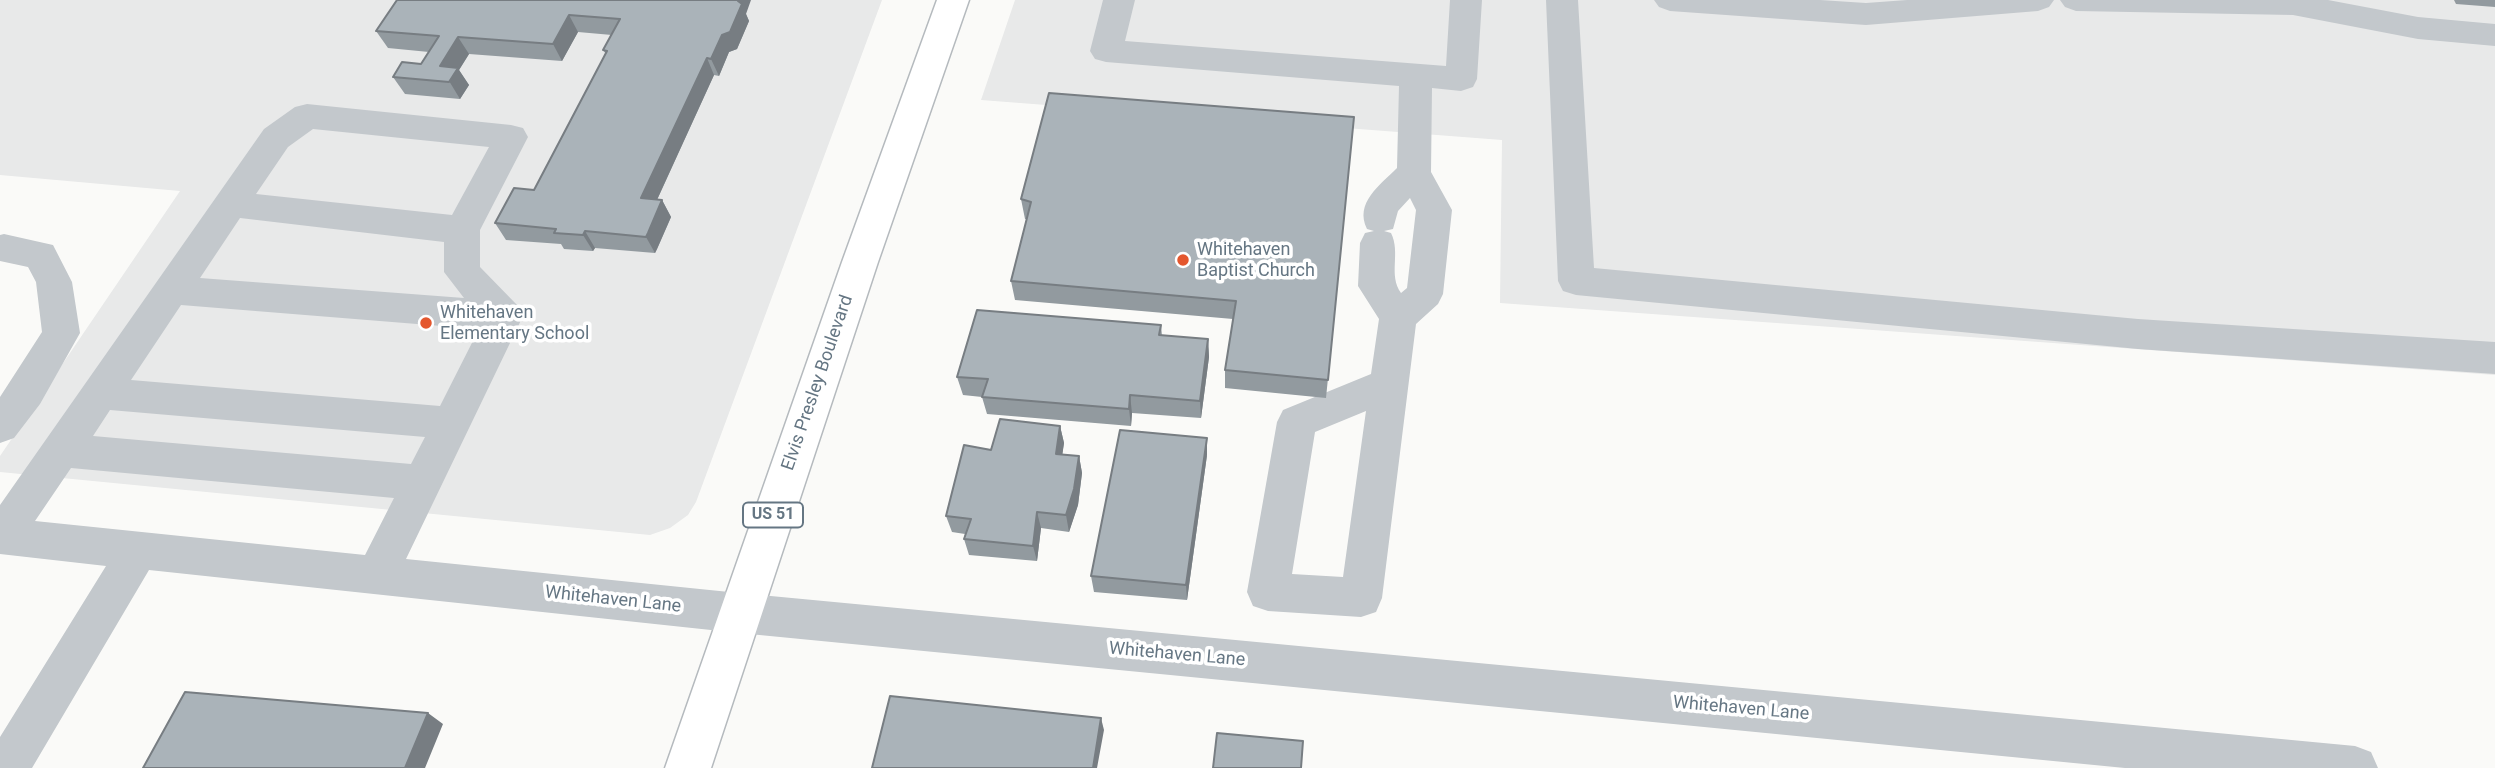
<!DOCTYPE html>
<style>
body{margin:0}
canvas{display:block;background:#fafaf8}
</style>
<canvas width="2495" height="768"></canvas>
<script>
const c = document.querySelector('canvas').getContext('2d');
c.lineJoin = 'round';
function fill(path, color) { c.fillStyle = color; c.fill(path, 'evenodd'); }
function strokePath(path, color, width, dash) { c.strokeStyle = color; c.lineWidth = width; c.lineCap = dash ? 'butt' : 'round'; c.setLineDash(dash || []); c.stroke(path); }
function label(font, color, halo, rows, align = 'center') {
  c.font = font + ' Roboto,sans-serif'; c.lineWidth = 7; c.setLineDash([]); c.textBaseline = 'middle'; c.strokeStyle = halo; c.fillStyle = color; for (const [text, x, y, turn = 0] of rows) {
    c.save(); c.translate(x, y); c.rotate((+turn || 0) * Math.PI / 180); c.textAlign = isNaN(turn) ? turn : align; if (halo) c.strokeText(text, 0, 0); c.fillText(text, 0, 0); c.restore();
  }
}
fill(new Path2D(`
 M 0,0 L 882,0 L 696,502 L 688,515 L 670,528 L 650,535 L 0,472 L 0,456 L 180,191 L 0,175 Z
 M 1015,0 L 2495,0 L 2495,375 L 1500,303 L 1502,140 L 981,100 Z`), '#e8e9e9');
const major = new Path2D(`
 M 937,0 L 969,0 L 878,262 L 711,768 L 665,768 L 842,262 Z`);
strokePath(major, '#b5babe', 3);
fill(new Path2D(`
 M 1103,0 L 1135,0 L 1125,41 L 1446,66 L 1450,0 L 1482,0 L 1477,79 L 1473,87 L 1461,91 L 1432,88 L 1431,172 L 1452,210 L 1443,294 L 1438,304 L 1416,324 L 1382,598 L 1376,612 L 1361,617 L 1268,611 L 1253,606 L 1247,592 L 1277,422 L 1283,410 L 1371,374 L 1379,319 L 1358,286 L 1360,243 L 1365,233 L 1374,231 L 1367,229 C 1354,203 1380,185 1397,168 L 1399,86 L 1106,62 L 1095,59 L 1090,51 ZM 1410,198 L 1416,210 L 1407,288 L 1401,293 C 1388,275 1401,253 1391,233 L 1384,231 L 1393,229 L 1398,211 ZM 1366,411 L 1343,577 L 1292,574 L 1315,432 Z
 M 1546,0 L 1578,0 L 1594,268 L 2138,319 L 2495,342 L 2495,374 L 2138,349 L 1576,295 L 1563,291 L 1558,281 Z
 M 1654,0 L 1820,0 L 1866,3 L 1907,0 L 2054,0 L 2049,7 L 2038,11 L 1866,25 L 1670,11 L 1659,7 Z
 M 2060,0 L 2328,0 L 2418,17 L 2495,24 L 2495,46 L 2418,39 L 2293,15 L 2076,11 L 2065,7 Z
 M 307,104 L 511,125 L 523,128 L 528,137 L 480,230 L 480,267 L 517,305 L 523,316 L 406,559 L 739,593 L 2355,746 L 2371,752 L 2378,768 L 2125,768 L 739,633 L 149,570 L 32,768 L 0,768 L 0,737 L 106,566 L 0,554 L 0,505 L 264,129 L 295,107 ZM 313,129 L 489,147 L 452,215 L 256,194 L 288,147 ZM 240,218 L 444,242 L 444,272 L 464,298 L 200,278 ZM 181,305 L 479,329 L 440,406 L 131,380 ZM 110,410 L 425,437 L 411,464 L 93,436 ZM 71,468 L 394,498 L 365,555 L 35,521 Z
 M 4,234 L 53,245 L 72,282 L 80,333 L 40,404 L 14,438 L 0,443 L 0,397 L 42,332 L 36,282 L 28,267 L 0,261 L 0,235 Z`), '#c3c8cc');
fill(major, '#fff');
fill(new Path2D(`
 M 397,0 L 746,14 L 749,21 L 737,49 L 729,52 L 719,76 L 714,75 L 657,200 L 662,200 L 671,217 L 657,249 L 655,253 L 595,248 L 593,251 L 564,249 L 561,244 L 506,240 L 495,223 L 534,190 L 606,54 L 603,50 L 612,35 L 578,32 L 562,61 L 469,54 L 459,70 L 469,85 L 460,99 L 405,94 L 393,77 L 421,64 L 429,52 L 388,48 L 376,31 Z
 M 2454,0 L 2495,0 L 2495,7 L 2456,4 Z
 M 1354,117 L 1326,398 L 1225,388 L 1225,370 L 1233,319 L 1015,300 L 1011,281 L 1027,219 L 1025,219 L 1021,199 Z
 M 1161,325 L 1162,336 L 1208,339 L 1209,357 L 1201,418 L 1132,413 L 1131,426 L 987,414 L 982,397 L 963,395 L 957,377 Z
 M 1060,426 L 1064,443 L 1062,455 L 1079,456 L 1082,473 L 1078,505 L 1069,532 L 1041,528 L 1037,561 L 969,555 L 964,539 L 965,534 L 952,532 L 946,516 L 991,450 Z
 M 1207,455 L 1187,600 L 1094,592 L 1091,576 Z`), '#929a9f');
fill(new Path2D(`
 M 738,0 L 751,0 L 746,14 L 749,21 L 737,49 L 729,52 L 719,76 L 711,59 Z
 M 569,15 L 578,32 L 562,61 L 553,44 Z
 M 458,37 L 469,54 L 459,70 L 469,85 L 460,99 L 440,66 Z
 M 707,58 L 714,75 L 650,215 L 641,198 Z
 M 662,200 L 671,217 L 657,249 L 655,253 L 646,237 Z
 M 585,231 L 595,248 L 593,251 L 583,235 Z
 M 1208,339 L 1209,357 L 1201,418 L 1200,401 Z
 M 1130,395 L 1132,413 L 1131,426 L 1129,409 Z
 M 1060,426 L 1064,443 L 1060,471 L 1056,454 Z
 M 1207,438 L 1207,455 L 1187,600 L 1186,585 Z
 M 1079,456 L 1082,473 L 1078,505 L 1069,532 L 1066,515 Z
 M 1037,512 L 1041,528 L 1037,561 L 1033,546 Z
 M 428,713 L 443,724 L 425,768 L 405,768 Z
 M 1101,718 L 1104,730 L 1097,768 L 1093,768 Z`), '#777d82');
const building = new Path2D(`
 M 397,0 L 738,0 L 738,1 L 742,4 L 730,32 L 722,35 L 711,59 L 707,58 L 641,198 L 662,200 L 648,233 L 646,237 L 585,231 L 583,235 L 554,233 L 556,229 L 495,223 L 514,188 L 534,190 L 607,51 L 603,50 L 620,19 L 569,15 L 553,44 L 458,37 L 440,66 L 458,68 L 449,82 L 393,77 L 402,62 L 421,64 L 439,36 L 376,31 Z
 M 1049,93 L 1354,117 L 1328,380 L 1225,370 L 1236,301 L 1011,281 L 1031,202 L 1021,199 Z
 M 977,310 L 1161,325 L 1159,335 L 1208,339 L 1200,401 L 1130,395 L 1129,409 L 982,397 L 988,379 L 957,377 Z
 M 1000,419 L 1060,426 L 1056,454 L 1079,456 L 1074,489 L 1066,515 L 1037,512 L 1033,546 L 964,539 L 971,519 L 946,516 L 964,445 L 991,450 Z
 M 1120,430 L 1207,438 L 1186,585 L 1091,576 Z
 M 185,692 L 428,713 L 405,768 L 143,768 Z
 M 890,696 L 1101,718 L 1093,768 L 872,768 Z
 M 1217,733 L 1303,741 L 1301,768 L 1213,768 Z`);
fill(building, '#aab3b9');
strokePath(building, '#777d82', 2);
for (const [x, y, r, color] of [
 [1183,260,7,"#e4572e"],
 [426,323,7,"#e4572e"]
]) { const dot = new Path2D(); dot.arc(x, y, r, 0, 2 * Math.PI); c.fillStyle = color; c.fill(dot); strokePath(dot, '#fff', 2.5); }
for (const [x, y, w] of [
 [773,515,60]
]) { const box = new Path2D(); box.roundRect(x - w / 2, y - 12.5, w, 25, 5); c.fillStyle = '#fff'; c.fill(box); strokePath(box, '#657683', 2); }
label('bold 16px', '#657683', null, [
 ["US 51",773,515]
]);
label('18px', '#657683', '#fff', [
 ["Whitehaven",1197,250],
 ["Baptist Church",1197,271],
 ["Whitehaven",440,313],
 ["Elementary School",440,334]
], 'left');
label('18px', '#657683', '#fff', [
 ["Elvis Presley Boulevard",818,383,-71],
 ["Whitehaven Lane",613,600,6],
 ["Whitehaven Lane",1177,655,5],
 ["Whitehaven Lane",1741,709,5]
]);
</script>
